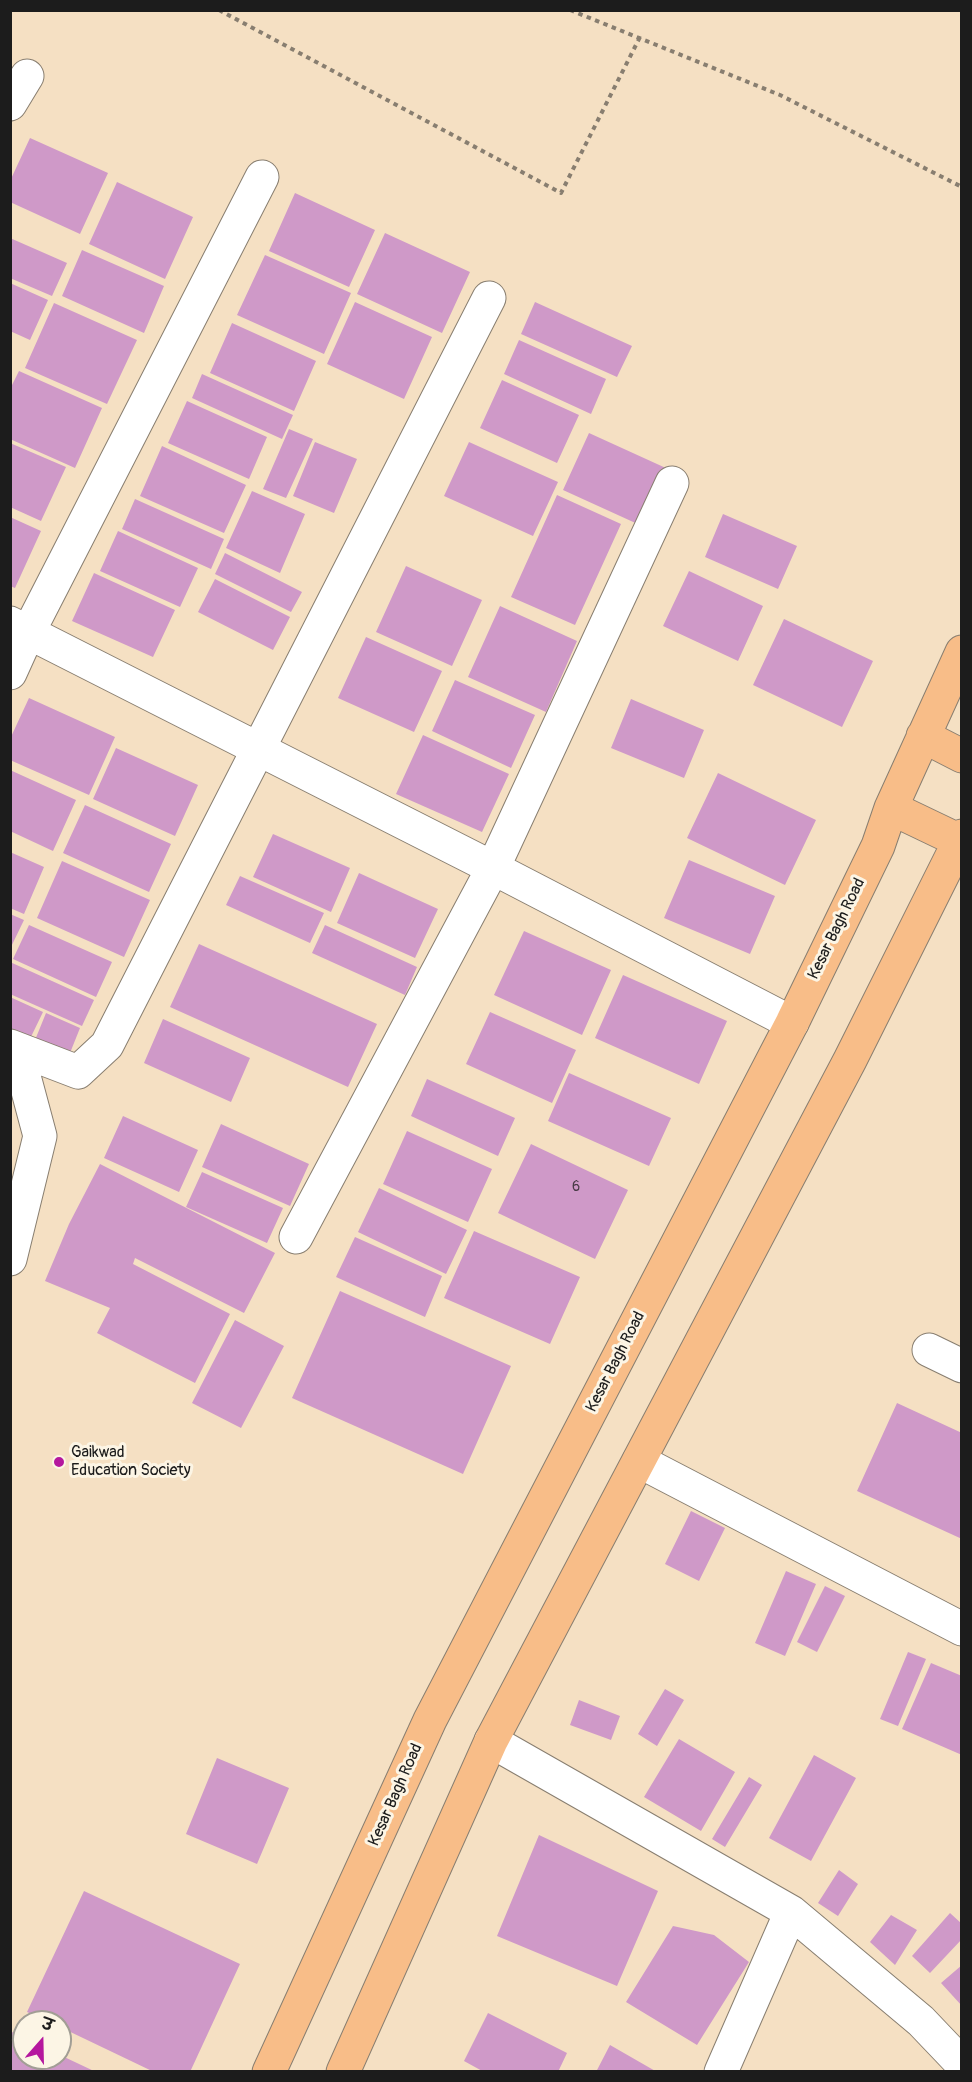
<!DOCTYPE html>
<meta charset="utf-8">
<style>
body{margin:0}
#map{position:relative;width:972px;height:2082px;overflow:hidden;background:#f5e0c3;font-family:Pangolin,"Playpen Sans Deva",sans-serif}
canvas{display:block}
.frame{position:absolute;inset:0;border:12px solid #1c1c1c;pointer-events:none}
.north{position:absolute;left:12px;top:2010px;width:60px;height:60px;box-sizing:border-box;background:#fcf5e5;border:2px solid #a29e95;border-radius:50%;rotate:20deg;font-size:16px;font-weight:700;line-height:24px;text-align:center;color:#1c1c1c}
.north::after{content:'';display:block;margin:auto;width:21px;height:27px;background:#b5179e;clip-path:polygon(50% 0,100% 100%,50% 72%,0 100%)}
</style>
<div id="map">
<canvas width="972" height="2082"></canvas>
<div class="frame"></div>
<div class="north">उ</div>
</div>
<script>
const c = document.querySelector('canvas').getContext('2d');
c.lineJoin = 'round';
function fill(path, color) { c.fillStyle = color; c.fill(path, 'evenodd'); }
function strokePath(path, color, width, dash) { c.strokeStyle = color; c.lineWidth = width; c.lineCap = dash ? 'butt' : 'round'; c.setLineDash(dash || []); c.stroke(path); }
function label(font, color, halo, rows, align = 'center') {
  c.font = font + ' Pangolin,sans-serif'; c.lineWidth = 6; c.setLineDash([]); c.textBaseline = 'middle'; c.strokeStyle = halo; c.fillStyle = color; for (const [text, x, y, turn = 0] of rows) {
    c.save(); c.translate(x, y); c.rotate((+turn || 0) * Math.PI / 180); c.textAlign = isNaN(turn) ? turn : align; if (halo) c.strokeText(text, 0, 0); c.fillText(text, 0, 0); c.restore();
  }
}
fill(new Path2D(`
 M 30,138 L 108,173 L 80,234 L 10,202 L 10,181 Z
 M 117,182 L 193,217 L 165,279 L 89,244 Z
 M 295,193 L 375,230 L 349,287 L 269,251 Z
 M 385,233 L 470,272 L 442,333 L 357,294 Z
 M 10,238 L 67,263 L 52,296 L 10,278 Z
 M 82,250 L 164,286 L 144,333 L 62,296 Z
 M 265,255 L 351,293 L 324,354 L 237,315 Z
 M 10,283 L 48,300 L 30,340 L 10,331 Z
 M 355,302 L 432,337 L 404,399 L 327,364 Z
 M 535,302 L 632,346 L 617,377 L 521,334 Z
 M 54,303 L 137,340 L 107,404 L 25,368 Z
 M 232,323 L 316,361 L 294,411 L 210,373 Z
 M 519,340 L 606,379 L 591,414 L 504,374 Z
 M 19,371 L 102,408 L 75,468 L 10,439 L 10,389 Z
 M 202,374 L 293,415 L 282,439 L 192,398 Z
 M 502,380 L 579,415 L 557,463 L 480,428 Z
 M 187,401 L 267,437 L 249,479 L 168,443 Z
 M 289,429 L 313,439 L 286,498 L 263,489 Z
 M 589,433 L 668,469 L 642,526 L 563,490 Z
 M 315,442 L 357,459 L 334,513 L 293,496 Z
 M 469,442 L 558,482 L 533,536 L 444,496 Z
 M 10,443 L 66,467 L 41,521 L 10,507 Z
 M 162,446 L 246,485 L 224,533 L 140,496 Z
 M 252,491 L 305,514 L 280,573 L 226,548 Z
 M 557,495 L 621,524 L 575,625 L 511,597 Z
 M 135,499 L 224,539 L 211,569 L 122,529 Z
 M 723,514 L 797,546 L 778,589 L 705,557 Z
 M 10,517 L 41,531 L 15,588 L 10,586 Z
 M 118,531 L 198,568 L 180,607 L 100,571 Z
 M 225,553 L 302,592 L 291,612 L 215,574 Z
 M 406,566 L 482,600 L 452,666 L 376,632 Z
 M 689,571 L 763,606 L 738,661 L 663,626 Z
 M 94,573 L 175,610 L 153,657 L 72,621 Z
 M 215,579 L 290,617 L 273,650 L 198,612 Z
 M 500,606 L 577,641 L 546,712 L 468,677 Z
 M 784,619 L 873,661 L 842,727 L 753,685 Z
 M 366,637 L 442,671 L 414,732 L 338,698 Z
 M 455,680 L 535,715 L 511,768 L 432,731 Z
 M 29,698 L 115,737 L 89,795 L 10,760 L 10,739 Z
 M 631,699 L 704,730 L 684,778 L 611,748 Z
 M 423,735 L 509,774 L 482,832 L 396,794 Z
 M 116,748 L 198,785 L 175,836 L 93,799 Z
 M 10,770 L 76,800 L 53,851 L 10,831 Z
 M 718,773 L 816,820 L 785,885 L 687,838 Z
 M 85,805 L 171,844 L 149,892 L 63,853 Z
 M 273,834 L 350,868 L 331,912 L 253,877 Z
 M 10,852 L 44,867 L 24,914 L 10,908 Z
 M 689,860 L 775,896 L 750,954 L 664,918 Z
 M 62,861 L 150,900 L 124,957 L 37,918 Z
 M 359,873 L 438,909 L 415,958 L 337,923 Z
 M 240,876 L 324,913 L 310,943 L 226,905 Z
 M 10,914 L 24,920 L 10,949 Z
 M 29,925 L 112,962 L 96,997 L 13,959 Z
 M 325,925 L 417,967 L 405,995 L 312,953 Z
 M 524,931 L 611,970 L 582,1035 L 494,995 Z
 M 199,944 L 377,1024 L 348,1087 L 170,1007 Z
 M 10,962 L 94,1000 L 82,1026 L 10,994 Z
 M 623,975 L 727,1021 L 699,1084 L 595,1038 Z
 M 10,997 L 43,1012 L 28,1043 L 10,1035 Z
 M 490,1012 L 576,1050 L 552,1103 L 466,1064 Z
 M 46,1013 L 80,1028 L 66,1063 L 31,1050 Z
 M 163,1019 L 250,1058 L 231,1102 L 144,1063 Z
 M 569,1073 L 671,1118 L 649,1166 L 548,1121 Z
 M 427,1079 L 515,1118 L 498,1156 L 411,1116 Z
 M 123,1116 L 198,1150 L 179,1192 L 104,1158 Z
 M 221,1124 L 309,1164 L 290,1206 L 202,1167 Z
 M 407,1131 L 492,1169 L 468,1222 L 383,1184 Z
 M 531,1144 L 628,1190 L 595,1259 L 498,1213 Z
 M 100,1164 L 275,1253 L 244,1313 L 135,1258 L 133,1264 L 230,1314 L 195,1383 L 97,1333 L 110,1308 L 45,1281 L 69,1224 Z
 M 202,1172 L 283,1208 L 267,1243 L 186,1207 Z
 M 379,1188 L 467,1230 L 446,1274 L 358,1232 Z
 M 474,1231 L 580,1277 L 550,1344 L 444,1298 Z
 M 355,1237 L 442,1276 L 425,1317 L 336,1277 Z
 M 340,1291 L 511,1366 L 463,1474 L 292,1398 Z
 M 235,1320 L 284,1346 L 241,1428 L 192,1403 Z
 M 897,1403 L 962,1433 L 962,1539 L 857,1491 Z
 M 691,1511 L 725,1528 L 699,1581 L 665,1564 Z
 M 786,1571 L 816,1584 L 785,1656 L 755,1643 Z
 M 825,1586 L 845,1596 L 817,1652 L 797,1642 Z
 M 908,1652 L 926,1659 L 898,1726 L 880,1719 Z
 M 931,1663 L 962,1676 L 962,1755 L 902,1729 Z
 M 665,1689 L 684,1700 L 657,1746 L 638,1734 Z
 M 579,1700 L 620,1716 L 611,1740 L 570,1725 Z
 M 679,1739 L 735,1772 L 701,1831 L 644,1797 Z
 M 814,1755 L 856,1778 L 811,1861 L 769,1838 Z
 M 217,1758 L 289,1788 L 257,1864 L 186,1834 Z
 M 749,1777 L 762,1785 L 725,1847 L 712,1839 Z
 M 539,1835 L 658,1891 L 617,1986 L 497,1936 Z
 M 839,1870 L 858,1884 L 838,1916 L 818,1903 Z
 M 84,1891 L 240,1964 L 190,2072 L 154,2072 L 60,2027 L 60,2022 L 49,2022 L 27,2012 Z
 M 950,1913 L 962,1924 L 962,1939 L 930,1973 L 912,1956 Z
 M 891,1915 L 917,1930 L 895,1965 L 870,1942 Z
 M 673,1926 L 714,1935 L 749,1962 L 697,2045 L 626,2002 Z
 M 962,1965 L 962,2006 L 941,1983 Z
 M 488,2013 L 567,2053 L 558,2072 L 484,2072 L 464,2061 Z
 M 10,2031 L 24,2038 L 24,2058 L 60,2058 L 60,2055 L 96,2072 L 10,2072 Z
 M 610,2045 L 657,2072 L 596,2072 Z`), '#cf99c8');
const minor = new Path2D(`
 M 10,104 L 27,76
 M 10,623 L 493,868 L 792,1023
 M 10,673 L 29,631 L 262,177
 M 10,1046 L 78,1072 L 107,1045 L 489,298
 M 296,1237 L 493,868 L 672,483
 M 10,1259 L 40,1136 L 17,1050
 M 929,1350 L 962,1366
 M 639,1461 L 962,1629
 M 491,1741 L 791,1912 L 921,2021 L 962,2064
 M 721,2072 L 791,1912`);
const major = new Path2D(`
 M 923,736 L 962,756
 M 891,808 L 962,842
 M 269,2072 L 430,1720 L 792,1023 L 878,846 L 891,808 L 962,652
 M 343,2072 L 491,1741 L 850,1060 L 962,836`);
strokePath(minor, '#887e70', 35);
strokePath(major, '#887e70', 35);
strokePath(new Path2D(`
 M 219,10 L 561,193 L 640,37
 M 570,10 L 780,95 L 962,187`), '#887e70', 4, [4.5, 4.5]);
strokePath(minor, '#fff', 33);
strokePath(major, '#f8bd88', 33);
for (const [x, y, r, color] of [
 [59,1462,6,"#b5179e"]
]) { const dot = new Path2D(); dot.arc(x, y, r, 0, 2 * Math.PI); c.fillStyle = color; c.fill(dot); strokePath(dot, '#fcf5e5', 2); }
label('14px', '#493b47', null, [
 ["6",576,1187]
]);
label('16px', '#1c1c1c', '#fcf5e5', [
 ["Kesar Bagh Road",837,929,-64],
 ["Kesar Bagh Road",616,1362,-63],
 ["Kesar Bagh Road",396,1795,-66]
]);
label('16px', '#1c1c1c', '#fcf5e5', [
 ["Gaikwad",71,1453],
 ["Education Society",71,1471]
], 'left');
</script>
